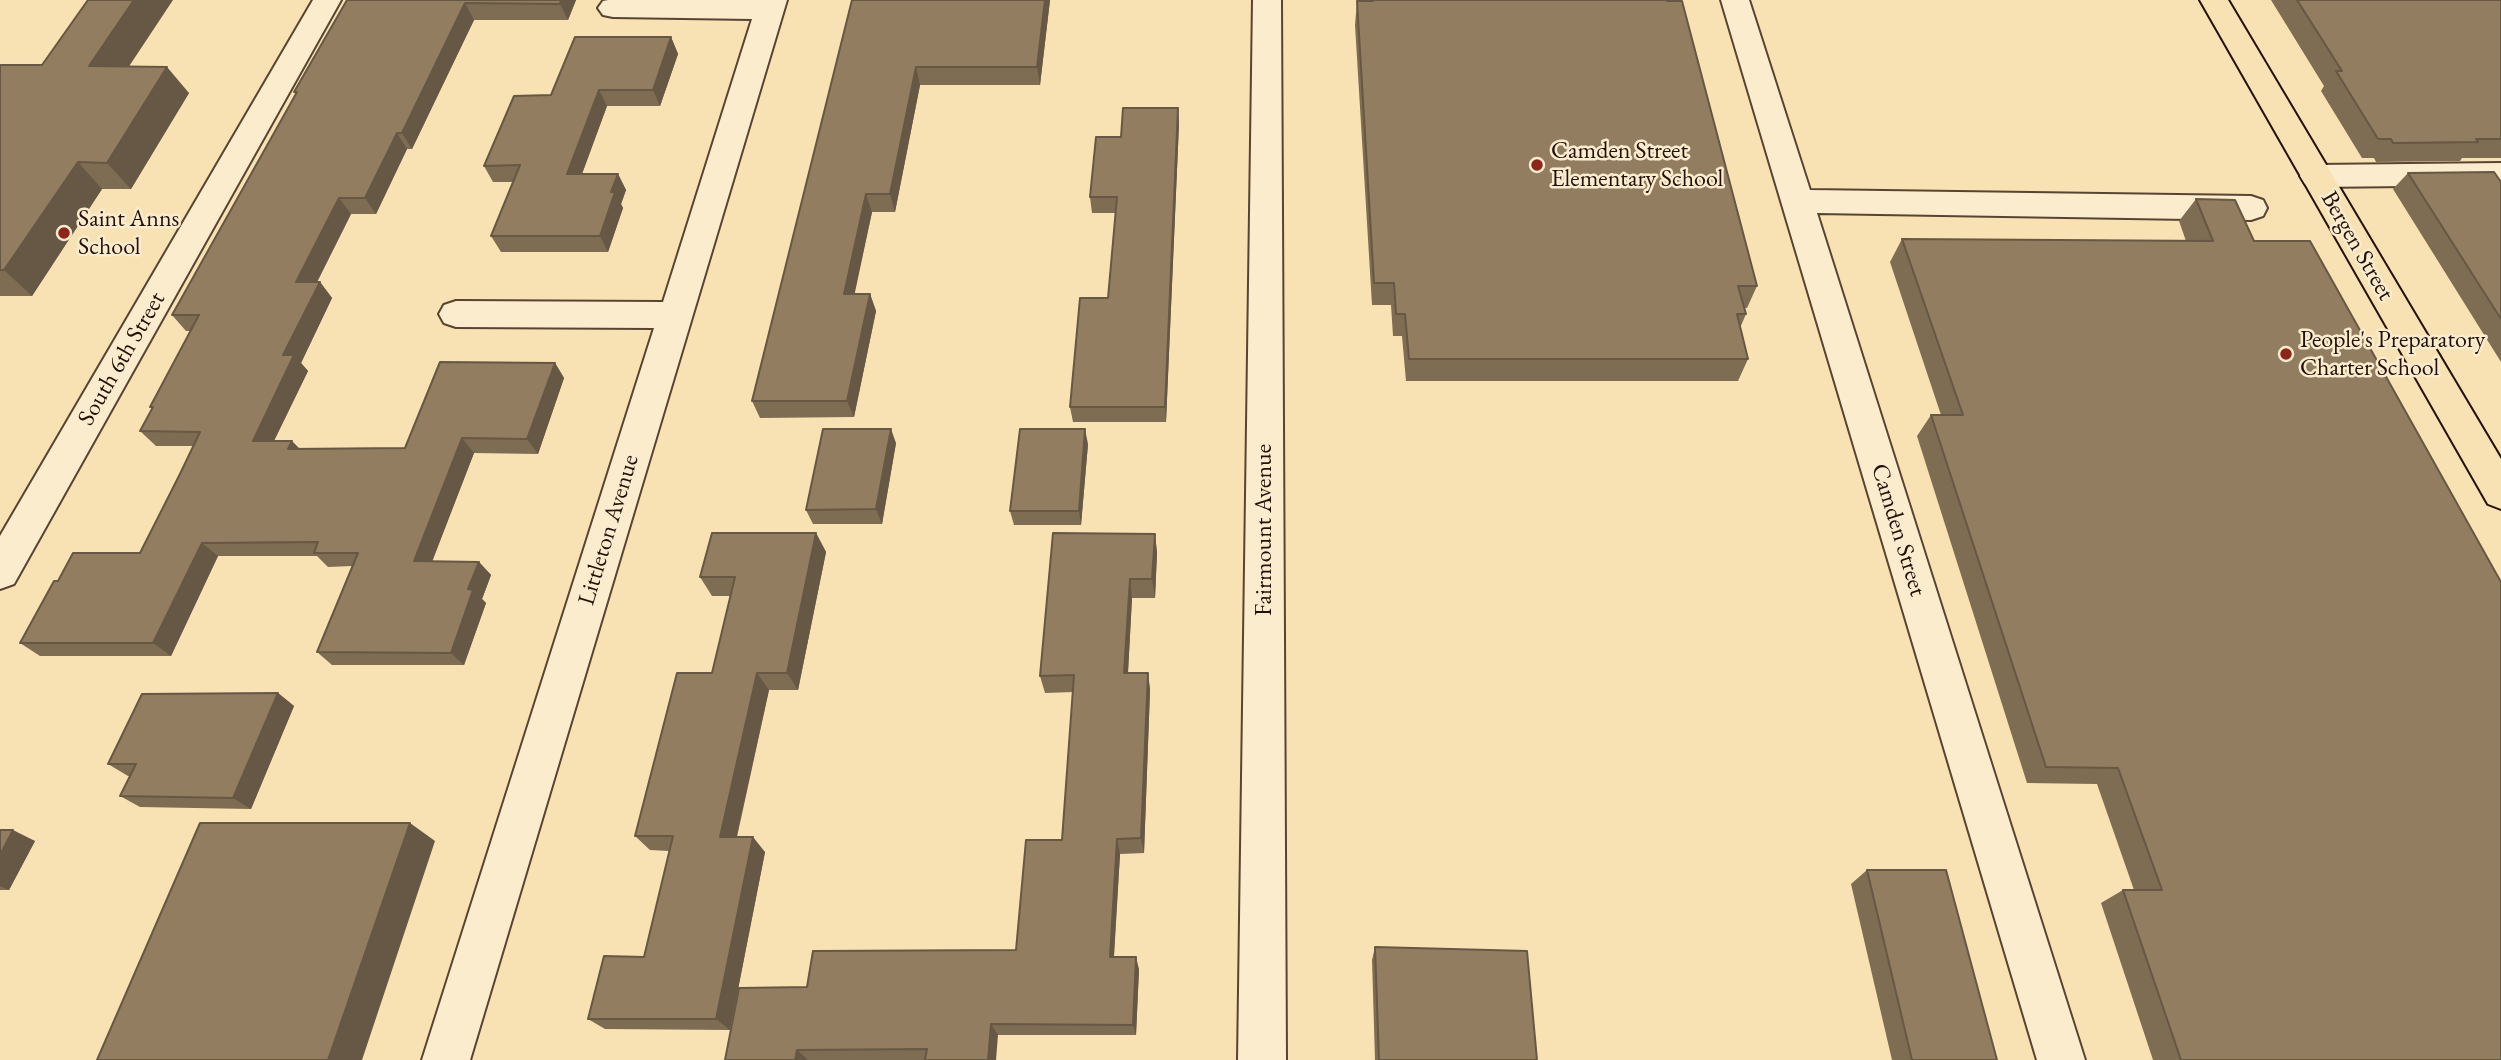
<!DOCTYPE html>
<style>
body{margin:0}
canvas{display:block;background:#f8e1b2}
</style>
<canvas width="2501" height="1060"></canvas>
<script>
const c = document.querySelector('canvas').getContext('2d');
c.lineJoin = 'round';
function strokePath(path, color, width, dash) { c.strokeStyle = color; c.lineWidth = width; c.lineCap = dash ? 'butt' : 'round'; c.setLineDash(dash || []); c.stroke(path); }
function fill(path, color) { c.fillStyle = color; c.fill(path, 'evenodd'); }
function label(font, color, halo, rows, align = 'center') {
  c.font = font + ' "EB Garamond",serif'; c.lineWidth = 5; c.setLineDash([]); c.textBaseline = 'middle'; c.strokeStyle = halo; c.fillStyle = color; for (const [text, x, y, turn = 0] of rows) {
    c.save(); c.translate(x, y); c.rotate((+turn || 0) * Math.PI / 180); c.textAlign = isNaN(turn) ? turn : align; if (halo) c.strokeText(text, 0, 0); c.fillText(text, 0, 0); c.restore();
  }
}
const minor = new Path2D(`
 M 313,0 L 341,0 L 14,584 L 0,589 L 0,536 Z
 M 608,0 L 787,0 L 470,1060 L 422,1060 L 654,328 L 456,327 L 444,323 L 439,314 L 444,305 L 456,301 L 663,302 L 752,19 L 613,17 L 603,15 L 598,8 L 603,1 Z
 M 1253,0 L 1281,0 L 1286,1060 L 1238,1060 Z
 M 1721,0 L 1749,0 L 1810,190 L 2251,196 L 2263,200 L 2267,208 L 2263,216 L 2251,220 L 1817,213 L 2085,1060 L 2037,1060 Z
 M 2501,163 L 2501,185 L 2316,187 L 2305,184 L 2300,176 L 2305,168 L 2316,165 Z`);
const major = new Path2D(`
 M 2200,0 L 2228,0 L 2501,459 L 2501,509 L 2488,504 Z`);
strokePath(minor, '#594433', 4);
strokePath(major, '#241009', 4);
fill(minor, '#faeccd');
fill(major, '#f8e1b2');
fill(new Path2D(`
 M 347,0 L 576,0 L 568,20 L 474,20 L 412,149 L 407,149 L 376,214 L 351,214 L 317,282 L 320,282 L 332,298 L 301,363 L 308,371 L 274,441 L 300,449 L 405,448 L 555,363 L 564,378 L 538,454 L 474,453 L 432,561 L 479,562 L 491,575 L 482,599 L 486,603 L 464,665 L 332,665 L 317,652 L 352,566 L 328,567 L 317,556 L 218,556 L 171,656 L 40,656 L 20,643 L 58,581 L 140,553 L 193,446 L 156,446 L 140,431 L 152,409 L 150,407 L 191,331 L 186,331 L 172,315 L 296,95 L 294,92 Z
 M 852,0 L 1050,0 L 1040,85 L 920,85 L 895,212 L 872,212 L 854,294 L 870,294 L 876,311 L 854,417 L 760,418 L 752,401 Z
 M 1370,0 L 1667,0 L 1757,286 L 1747,308 L 1744,308 L 1746,314 L 1740,328 L 1748,359 L 1738,381 L 1406,381 L 1402,336 L 1393,336 L 1391,305 L 1372,305 L 1355,25 L 1357,1 L 1369,1 Z
 M 2271,0 L 2501,0 L 2501,158 L 2462,158 L 2460,161 L 2376,162 L 2374,158 L 2362,158 L 2321,91 L 2324,86 Z
 M 671,37 L 678,54 L 660,106 L 607,106 L 582,174 L 618,174 L 626,190 L 621,204 L 623,208 L 608,252 L 501,252 L 491,236 L 513,182 L 493,182 L 484,166 L 551,95 Z
 M 0,65 L 130,66 L 189,93 L 131,189 L 102,189 L 32,296 L 0,296 Z
 M 1178,108 L 1179,124 L 1166,422 L 1073,422 L 1070,407 L 1108,298 L 1116,213 L 1092,213 L 1090,197 L 1121,137 Z
 M 2408,173 L 2501,182 L 2501,362 L 2393,189 Z
 M 2196,199 L 2235,200 L 2501,1060 L 2153,1060 L 2101,903 L 2123,890 L 2134,890 L 2097,784 L 2027,783 L 1917,436 L 1931,415 L 1941,415 L 1890,262 L 1902,239 L 2186,241 L 2179,221 Z
 M 896,443 L 882,524 L 813,524 L 806,510 Z
 M 1088,444 L 1081,525 L 1014,525 L 1010,511 Z
 M 816,533 L 826,552 L 798,690 L 769,690 L 737,837 L 765,852 L 730,1030 L 605,1029 L 588,1019 L 644,957 L 669,851 L 650,850 L 635,836 L 712,673 L 730,596 L 712,596 L 700,577 Z
 M 1155,534 L 1157,553 L 1155,598 L 1132,598 L 1128,673 L 1148,673 L 1150,690 L 1144,853 L 1120,854 L 1114,957 L 1139,969 L 1136,1035 L 998,1035 L 925,1060 L 725,1060 L 807,987 L 1016,950 L 1062,840 L 1073,692 L 1045,693 L 1040,676 Z
 M 278,693 L 294,706 L 251,809 L 140,807 L 120,796 L 130,776 L 128,776 L 108,764 Z
 M 0,830 L 35,841 L 9,890 L 0,890 Z
 M 1867,870 L 1997,1060 L 1892,1060 L 1851,884 Z
 M 1375,947 L 1537,1060 L 1375,1060 L 1372,960 Z`), '#7e6c53');
fill(new Path2D(`
 M 134,0 L 173,0 L 112,92 L 89,66 Z
 M 561,0 L 576,0 L 568,20 L 560,4 Z
 M 1045,0 L 1050,0 L 1040,85 L 1037,67 Z
 M 465,3 L 474,20 L 412,149 L 402,133 Z
 M 671,37 L 678,54 L 660,106 L 653,90 Z
 M 167,67 L 189,93 L 131,189 L 107,163 Z
 M 916,67 L 920,85 L 895,212 L 890,194 Z
 M 599,90 L 607,106 L 576,190 L 567,174 Z
 M 1178,108 L 1179,124 L 1166,422 L 1165,407 Z
 M 397,133 L 407,149 L 376,214 L 365,198 Z
 M 78,162 L 102,189 L 32,296 L 4,270 Z
 M 618,174 L 626,190 L 621,204 L 623,208 L 608,252 L 600,236 L 611,192 Z
 M 866,194 L 872,212 L 851,311 L 844,294 Z
 M 339,198 L 351,214 L 309,298 L 296,282 Z
 M 320,282 L 332,298 L 301,363 L 308,371 L 267,455 L 253,441 L 283,355 Z
 M 870,294 L 876,311 L 854,417 L 847,401 Z
 M 555,363 L 564,378 L 538,454 L 527,439 Z
 M 891,429 L 896,443 L 882,524 L 876,509 Z
 M 1085,429 L 1088,444 L 1081,525 L 1079,511 Z
 M 462,438 L 474,453 L 427,575 L 414,561 Z
 M 292,441 L 306,455 L 288,449 Z
 M 816,533 L 826,552 L 798,690 L 787,673 Z
 M 1155,534 L 1157,553 L 1155,598 L 1152,579 Z
 M 202,543 L 218,556 L 171,656 L 153,643 Z
 M 479,562 L 491,575 L 482,599 L 486,603 L 464,665 L 451,653 L 468,589 Z
 M 1130,579 L 1132,598 L 1127,690 L 1124,673 Z
 M 757,673 L 769,690 L 733,852 L 720,837 Z
 M 1148,673 L 1150,690 L 1144,853 L 1141,838 Z
 M 278,693 L 294,706 L 251,809 L 233,798 Z
 M 410,823 L 435,841 L 362,1060 L 328,1060 Z
 M 13,830 L 35,841 L 9,890 L 0,886 L 0,855 Z
 M 753,837 L 765,852 L 730,1030 L 716,1019 Z
 M 1117,839 L 1120,854 L 1113,969 L 1110,957 Z
 M 1136,957 L 1139,969 L 1136,1035 L 1133,1025 Z
 M 991,1024 L 998,1035 L 996,1060 L 988,1060 Z
 M 797,1050 L 808,1060 L 795,1060 Z`), '#665844');
const building = new Path2D(`
 M 88,0 L 134,0 L 89,66 L 167,67 L 107,163 L 78,162 L 4,270 L 0,270 L 0,65 L 42,65 Z
 M 347,0 L 561,0 L 560,4 L 465,3 L 402,133 L 397,133 L 365,198 L 339,198 L 296,282 L 320,282 L 283,355 L 294,355 L 253,441 L 292,441 L 288,449 L 405,448 L 440,362 L 555,363 L 527,439 L 462,438 L 414,561 L 479,562 L 468,589 L 473,590 L 451,653 L 317,652 L 358,553 L 314,553 L 318,542 L 202,543 L 153,643 L 20,643 L 54,581 L 58,581 L 73,553 L 140,553 L 180,474 L 200,432 L 140,431 L 153,407 L 150,407 L 199,315 L 172,315 L 297,92 L 294,92 Z
 M 852,0 L 1045,0 L 1037,67 L 916,67 L 890,194 L 866,194 L 844,294 L 870,294 L 847,401 L 752,401 Z
 M 1373,0 L 1667,0 L 1667,1 L 1682,1 L 1757,286 L 1738,286 L 1746,314 L 1737,314 L 1748,359 L 1409,359 L 1405,314 L 1396,314 L 1394,283 L 1374,283 L 1357,1 L 1373,1 Z
 M 2297,0 L 2501,0 L 2501,139 L 2476,139 L 2478,142 L 2393,143 L 2391,139 L 2378,139 L 2336,71 L 2342,71 Z
 M 575,37 L 671,37 L 653,90 L 599,90 L 567,174 L 618,174 L 611,192 L 615,192 L 600,236 L 491,236 L 520,165 L 484,166 L 514,96 L 551,95 Z
 M 1123,108 L 1178,108 L 1165,407 L 1070,407 L 1080,298 L 1108,298 L 1117,197 L 1090,197 L 1096,137 L 1121,137 Z
 M 2494,172 L 2501,182 L 2501,319 L 2408,173 Z
 M 2196,199 L 2235,200 L 2254,241 L 2310,241 L 2501,582 L 2501,1060 L 2181,1060 L 2123,890 L 2162,890 L 2118,768 L 2046,767 L 1931,415 L 1963,415 L 1902,239 L 2213,241 Z
 M 823,429 L 891,429 L 876,509 L 806,510 Z
 M 1020,429 L 1085,429 L 1079,511 L 1010,511 Z
 M 712,533 L 816,533 L 787,673 L 757,673 L 720,837 L 753,837 L 716,1019 L 588,1019 L 604,956 L 644,957 L 673,836 L 635,836 L 677,673 L 712,673 L 735,577 L 700,577 Z
 M 1053,533 L 1155,534 L 1152,579 L 1130,579 L 1124,673 L 1148,673 L 1141,838 L 1117,839 L 1110,957 L 1136,957 L 1133,1025 L 991,1024 L 988,1060 L 925,1060 L 927,1049 L 797,1050 L 795,1060 L 725,1060 L 739,988 L 807,987 L 813,951 L 1016,950 L 1026,840 L 1062,840 L 1074,675 L 1040,676 Z
 M 278,693 L 233,798 L 120,796 L 136,764 L 108,764 L 142,694 Z
 M 200,823 L 410,823 L 328,1060 L 97,1060 Z
 M 0,830 L 13,830 L 0,855 Z
 M 1867,870 L 1946,870 L 1997,1060 L 1912,1060 Z
 M 1375,947 L 1527,951 L 1537,1060 L 1379,1060 Z`);
fill(building, '#927d61');
strokePath(building, '#665844', 2);
for (const [x, y, r, color] of [
 [1537,165,7,"#8f2418"],
 [64,233,7,"#8f2418"],
 [2286,354,7,"#8f2418"]
]) { const dot = new Path2D(); dot.arc(x, y, r, 0, 2 * Math.PI); c.fillStyle = color; c.fill(dot); strokePath(dot, '#faeccd', 2.5); }
label('24px', '#241009', '#faeccd', [
 ["Camden Street",1551,151],
 ["Elementary School",1551,179],
 ["Saint Anns",78,219],
 ["School",78,247],
 ["People's Preparatory",2300,340],
 ["Charter School",2300,368]
], 'left');
label('24px', '#241009', '#faeccd', [
 ["Bergen Street",2357,246,60],
 ["South 6th Street",122,359,-60],
 ["Littleton Avenue",609,530,-73],
 ["Fairmount Avenue",1264,530,-90],
 ["Camden Street",1898,530,73]
]);
</script>
